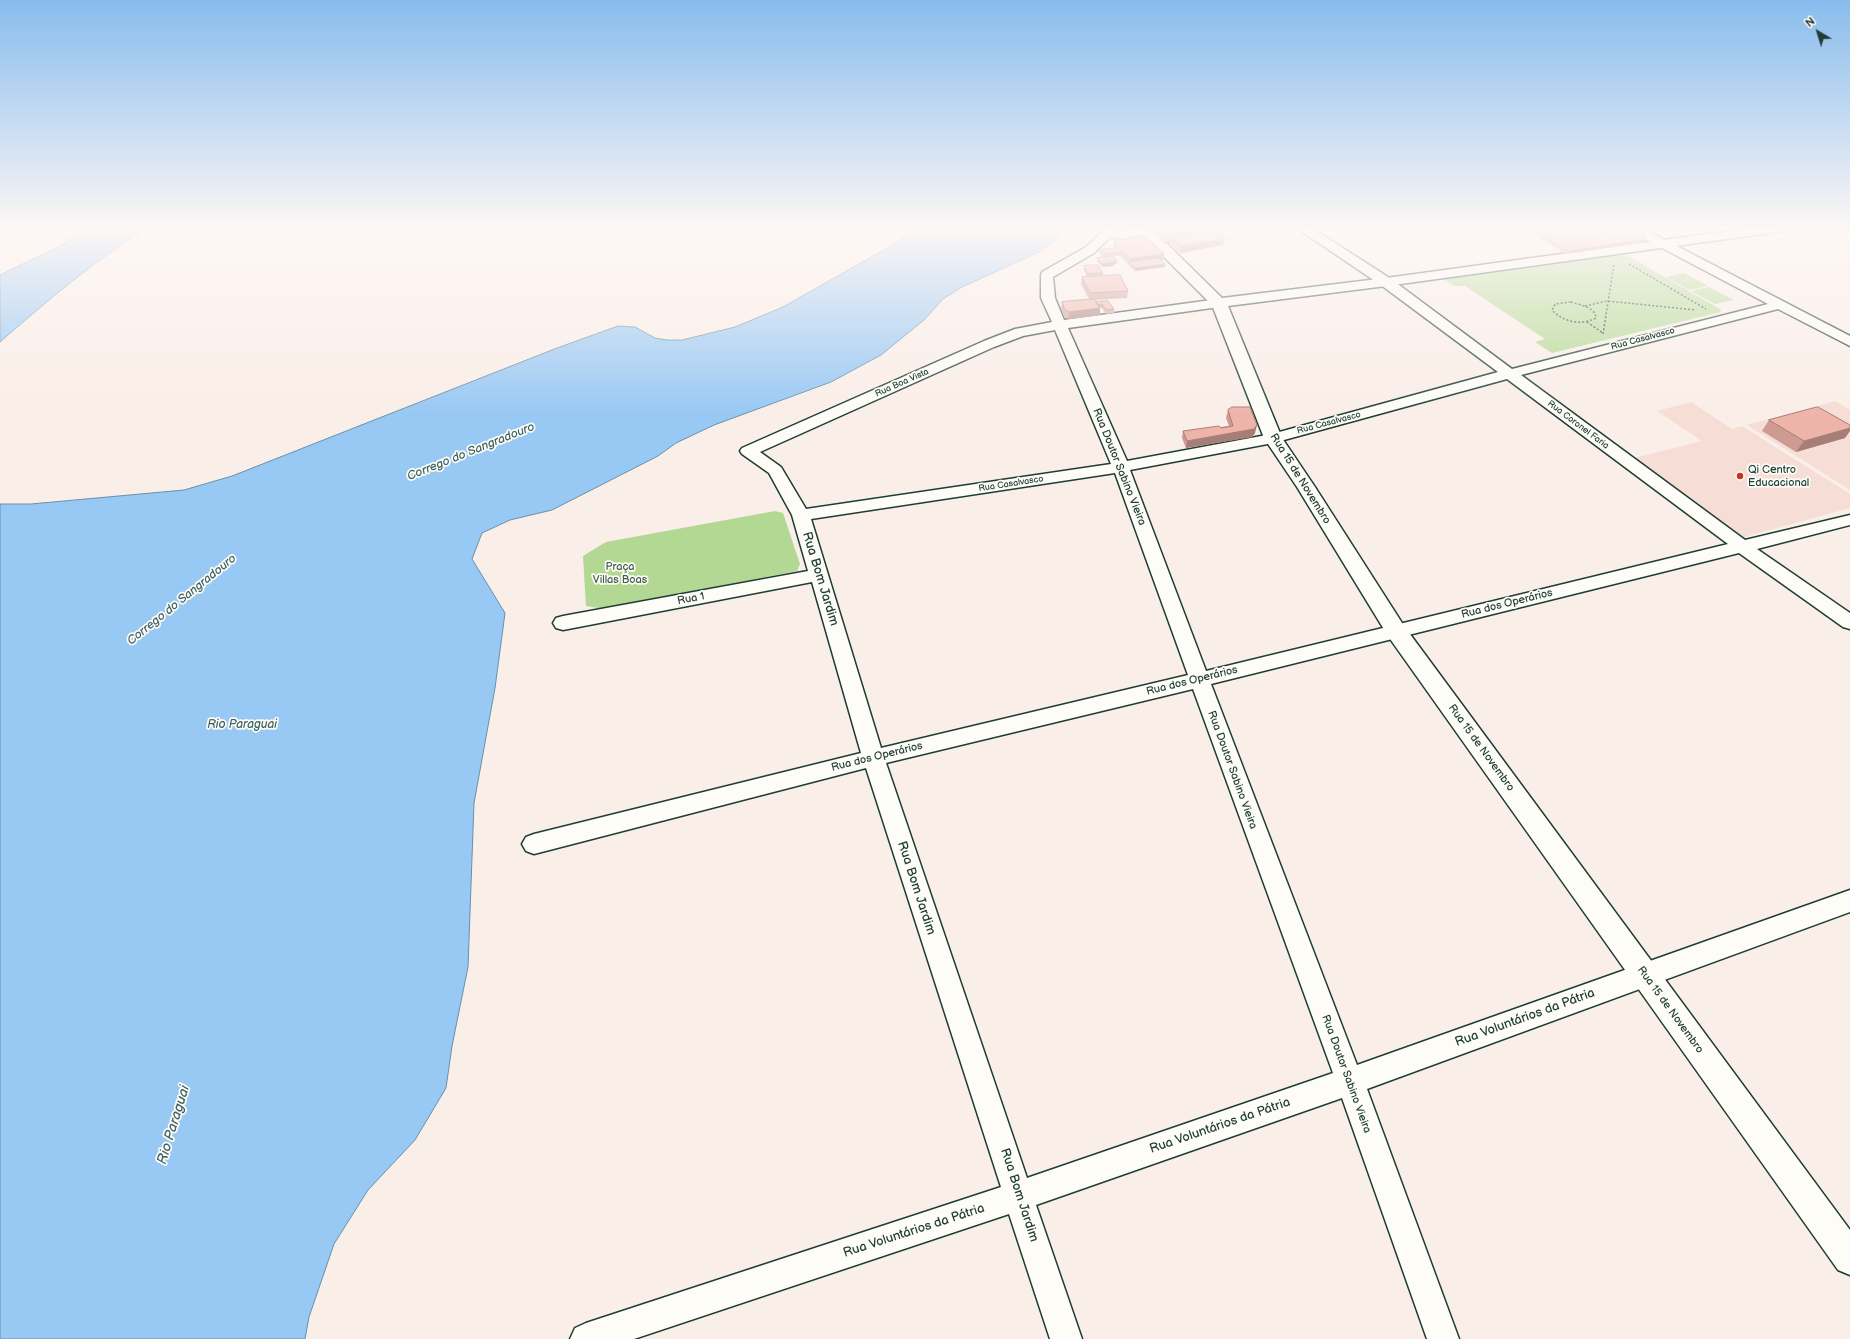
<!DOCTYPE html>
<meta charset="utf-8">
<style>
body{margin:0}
#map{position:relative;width:1850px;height:1339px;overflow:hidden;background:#faeee8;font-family:"Balsamiq Sans",sans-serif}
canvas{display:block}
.north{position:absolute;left:1798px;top:12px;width:40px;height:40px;-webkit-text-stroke:3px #fdfcf7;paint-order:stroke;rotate:322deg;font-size:11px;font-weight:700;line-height:16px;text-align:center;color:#1f3d34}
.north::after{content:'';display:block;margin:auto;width:14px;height:18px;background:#1f3d34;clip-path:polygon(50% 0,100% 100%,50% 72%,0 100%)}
</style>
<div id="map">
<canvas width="1850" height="1339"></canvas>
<div class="north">N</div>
</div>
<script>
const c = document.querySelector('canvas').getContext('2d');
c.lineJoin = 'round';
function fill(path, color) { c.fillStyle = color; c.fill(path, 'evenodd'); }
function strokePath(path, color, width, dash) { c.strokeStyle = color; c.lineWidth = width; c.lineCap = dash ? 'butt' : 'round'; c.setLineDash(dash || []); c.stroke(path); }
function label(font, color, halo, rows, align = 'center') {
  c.font = font + ' "Balsamiq Sans",sans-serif'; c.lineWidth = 3.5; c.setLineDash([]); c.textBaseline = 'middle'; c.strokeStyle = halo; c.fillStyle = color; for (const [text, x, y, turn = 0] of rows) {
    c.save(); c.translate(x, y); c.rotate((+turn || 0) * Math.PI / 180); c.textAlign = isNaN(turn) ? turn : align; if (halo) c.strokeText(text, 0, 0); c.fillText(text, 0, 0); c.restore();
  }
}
fill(new Path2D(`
 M 1835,401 L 1850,410 L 1850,490 L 1747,425 Z
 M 1691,402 L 1732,429 L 1742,426 L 1850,494 L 1850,508 L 1744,537 L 1634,458 L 1702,441 L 1657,411 Z`), '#f6ddd5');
fill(new Path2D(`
 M 1622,255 L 1628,256 L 1720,309 L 1721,312 L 1552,353 L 1535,342 L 1545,339 L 1465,286 L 1454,286 L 1444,279 Z
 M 1684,273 L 1708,286 L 1689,290 L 1666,277 Z
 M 1709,287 L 1734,300 L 1715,304 L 1691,291 Z
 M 775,511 L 783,513 L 800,564 L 797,571 L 604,609 L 586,606 L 583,556 L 606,542 Z`), '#b3d893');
const water = new Path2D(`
 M 91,228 L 147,228 C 94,261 47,301 0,342 L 0,275 L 60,246 Z
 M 915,228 L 1065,228 L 1057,238 L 1039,252 L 962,287 L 943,299 L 924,320 L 881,355 L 831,382 L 714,425 L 676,443 L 658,456 L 552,510 L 510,520 L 482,533 L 472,559 L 505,613 L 495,688 L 474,803 L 468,967 L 452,1046 L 446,1088 L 415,1140 L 368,1190 L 334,1244 L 309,1317 L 305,1339 L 0,1339 L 0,504 L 31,504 L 184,490 L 232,476 L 557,348 L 618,326 L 635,327 L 655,338 L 667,340 L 682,340 L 735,327 L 783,307 L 889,247 Z`);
fill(water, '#98c8f4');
strokePath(water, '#6890a7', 1);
const street = new Path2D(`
 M 1109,228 L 1115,232 L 1094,253 L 1053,277 L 1055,298 L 1064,320 L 1219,299 L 1224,300 L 1226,303 L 1224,306 L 1219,307 L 1068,328 L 1127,461 L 1272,434 L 1498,372 L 1381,285 L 1301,231 L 1299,228 L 1312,228 L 1391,279 L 1512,369 L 1768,304 L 1630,231 L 1628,228 L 1642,228 L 1850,336 L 1850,346 L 1778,309 L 1521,375 L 1745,540 L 1850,515 L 1850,525 L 1757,549 L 1850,613 L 1850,629 L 1843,627 L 1739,553 L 1211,684 L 1357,1065 L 1850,890 L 1850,912 L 1367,1089 L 1459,1339 L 1427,1339 L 1342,1098 L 1036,1205 L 1082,1339 L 1050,1339 L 1009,1214 L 634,1339 L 570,1339 L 575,1328 L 586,1323 L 1001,1187 L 866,768 L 534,854 L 526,851 L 522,844 L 526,837 L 534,834 L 861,753 L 812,582 L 563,630 L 556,628 L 553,623 L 556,618 L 563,616 L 808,571 L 792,515 L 769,473 L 742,454 L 740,451 L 742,448 L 984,341 L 1015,329 L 1052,322 L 1041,298 L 1041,275 L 1042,272 L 1086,247 L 1105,229 ZM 1055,330 L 1111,464 L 806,509 L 781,467 L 760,452 L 994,347 L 1023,336 ZM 1507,379 L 1728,544 L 1206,671 L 1130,470 L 1273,443 ZM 1115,473 L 1188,675 L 881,748 L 811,519 ZM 1193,689 L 1333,1073 L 1027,1178 L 886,763 Z`);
const secondary = new Path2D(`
 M 1099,228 L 1112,228 L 1123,231 L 1131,228 L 1146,228 L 1156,233 L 1222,298 L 1386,278 L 1751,228 L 1783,228 L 1782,231 L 1777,232 L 1386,286 L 1228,306 L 1282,438 L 1315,487 L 1404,626 L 1850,1230 L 1850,1275 L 1838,1270 L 1388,636 L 1297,487 L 1264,438 L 1212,305 L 1146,239 L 1139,235 C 1127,240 1106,241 1099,228 Z`);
strokePath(street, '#1f3d34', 3);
strokePath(secondary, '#1f3d34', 3);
strokePath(new Path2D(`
 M 1629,264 L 1706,309
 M 1571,302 C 1580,305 1595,307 1596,318 C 1581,326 1563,322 1552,310 L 1555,304 Z
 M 1585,306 L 1607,301 L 1696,310
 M 1587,322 L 1603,333
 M 1603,334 L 1614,264`), '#1f3d34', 1.5, [2, 2]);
fill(street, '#fdfcf7');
fill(secondary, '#fdfcf7');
fill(new Path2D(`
 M 1149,228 L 1224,228 L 1223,235 L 1221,235 L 1223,245 L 1180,253 L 1170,244 L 1171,243 L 1164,244 Z
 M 1524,228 L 1555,228 L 1559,231 L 1571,234 L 1593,231 L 1588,228 L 1632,228 L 1645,242 L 1566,254 Z
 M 1114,241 L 1164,254 L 1163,260 L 1162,260 L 1165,264 L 1165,267 L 1135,271 L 1120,256 L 1113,256 L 1116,264 L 1114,264 L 1114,266 L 1102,267 L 1097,261 L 1097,258 L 1103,257 L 1100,254 L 1100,250 L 1114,249 L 1113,248 Z
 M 1084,266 L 1103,273 L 1103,276 L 1128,291 L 1127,298 L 1095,300 L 1096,302 L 1114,309 L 1114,313 L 1106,314 L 1102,308 L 1100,308 L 1100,315 L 1069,319 L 1064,317 L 1061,308 L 1062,302 L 1089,299 L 1081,284 L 1082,277 L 1087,277 L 1084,270 Z
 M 1228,410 L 1255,433 L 1252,437 L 1186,448 L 1182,438 L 1183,431 L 1229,426 L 1226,418 Z
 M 1769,420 L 1845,438 L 1796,452 L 1762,431 Z`), '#cd9b92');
fill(new Path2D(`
 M 1209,228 L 1224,228 L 1223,235 L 1177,242 L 1172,237 L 1171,243 L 1164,244 L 1166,234 Z
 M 1610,230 L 1609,233 L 1599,234 L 1601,231 Z
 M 1225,239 L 1223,245 L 1180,253 L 1181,246 Z
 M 1646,239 L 1645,242 L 1566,254 L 1568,251 Z
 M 1164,254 L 1163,260 L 1132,265 L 1129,262 L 1130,259 Z
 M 1113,261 L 1117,261 L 1116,264 L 1114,264 L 1114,266 L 1102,267 L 1102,264 Z
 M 1165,264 L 1165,267 L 1135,271 L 1136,268 Z
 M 1100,308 L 1100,315 L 1069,319 L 1069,312 Z
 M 1257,425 L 1255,433 L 1252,437 L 1186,448 L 1187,441 Z
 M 1850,428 L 1850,431 L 1845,438 L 1796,452 L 1804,441 Z`), '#a77e77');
const building = new Path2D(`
 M 1159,228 L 1209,228 L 1166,234 Z
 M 1531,228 L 1555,228 L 1559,231 L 1564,230 L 1571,234 L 1596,230 L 1600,233 L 1613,231 L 1610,230 L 1601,231 L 1595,228 L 1632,228 L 1646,236 L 1646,239 L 1568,251 Z
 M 1206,232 L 1208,234 L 1218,233 L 1225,239 L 1181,246 L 1172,237 Z
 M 1146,236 L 1164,254 L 1130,259 L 1114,241 Z
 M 1117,248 L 1121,253 L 1103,253 L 1100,250 Z
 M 1113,256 L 1117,261 L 1113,261 L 1114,262 L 1102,264 L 1097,258 Z
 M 1159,258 L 1165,264 L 1136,268 L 1129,262 Z
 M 1098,265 L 1103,273 L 1087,274 L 1084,266 Z
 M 1120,275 L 1128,291 L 1090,293 L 1082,277 Z
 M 1094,299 L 1100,308 L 1069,312 L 1065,310 L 1062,302 Z
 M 1108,301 L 1114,309 L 1106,310 L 1102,304 L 1098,305 L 1096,302 Z
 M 1232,407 L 1250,407 L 1257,425 L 1254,429 L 1187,441 L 1183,431 L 1219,426 L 1221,428 L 1233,426 L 1228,410 Z
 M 1818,407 L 1850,425 L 1850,428 L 1804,441 L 1769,420 Z`);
fill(building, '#eeb4aa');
strokePath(building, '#a77e77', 1);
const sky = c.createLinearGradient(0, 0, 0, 415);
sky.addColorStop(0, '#88bced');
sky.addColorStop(0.55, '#fdf7f5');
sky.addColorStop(1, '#fdf7f500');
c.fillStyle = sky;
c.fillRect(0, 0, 1850, 415);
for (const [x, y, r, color] of [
 [1740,476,4,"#c8321e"]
]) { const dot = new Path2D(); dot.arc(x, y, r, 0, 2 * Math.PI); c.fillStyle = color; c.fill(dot); strokePath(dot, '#fdfcf7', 1.5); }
label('9px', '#1f3d34', '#fdfcf7', [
 ["Rua Casalvasco",1643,339,-15],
 ["Rua Boa Vista",902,383,-24],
 ["Rua Casalvasco",1329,423,-15],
 ["Rua Coronel Faria",1578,425,37],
 ["Rua Casalvasco",1011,484,-9]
]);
label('11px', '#1f3d34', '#fdfcf7', [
 ["Rua Doutor Sabino Vieira",1119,467,68],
 ["Rua 15 de Novembro",1300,479,58],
 ["Rua 1",691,599,-11],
 ["Rua dos Operários",1507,604,-14],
 ["Rua dos Operários",1192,681,-14],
 ["Rua 15 de Novembro",1481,748,54],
 ["Rua dos Operários",877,757,-14],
 ["Rua Doutor Sabino Vieira",1232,770,70],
 ["Rua 15 de Novembro",1670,1010,54],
 ["Rua Doutor Sabino Vieira",1346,1074,70]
]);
label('11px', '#1f3d34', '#fdfcf7', [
 ["Qi Centro",1748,470],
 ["Educacional",1748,483]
], 'left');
label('11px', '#3d5c47', '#fdfcf7', [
 ["Praça",620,567],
 ["Villas Boas",620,580]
]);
label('italic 12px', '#3d6064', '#fdfcf7', [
 ["Corrego do Sangradouro",471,452,-22],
 ["Corrego do Sangradouro",182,600,-39],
 ["Rio Paraguai",242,725]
]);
label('13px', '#1f3d34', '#fdfcf7', [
 ["Rua Bom Jardim",820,579,73],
 ["Rua Bom Jardim",916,888,72],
 ["Rua Voluntários da Pátria",1525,1018,-20],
 ["Rua Voluntários da Pátria",1220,1126,-19],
 ["Rua Bom Jardim",1019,1195,72],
 ["Rua Voluntários da Pátria",914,1231,-18]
]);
label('italic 14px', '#3d6064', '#fdfcf7', [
 ["Rio Paraguai",174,1125,-73]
]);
</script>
